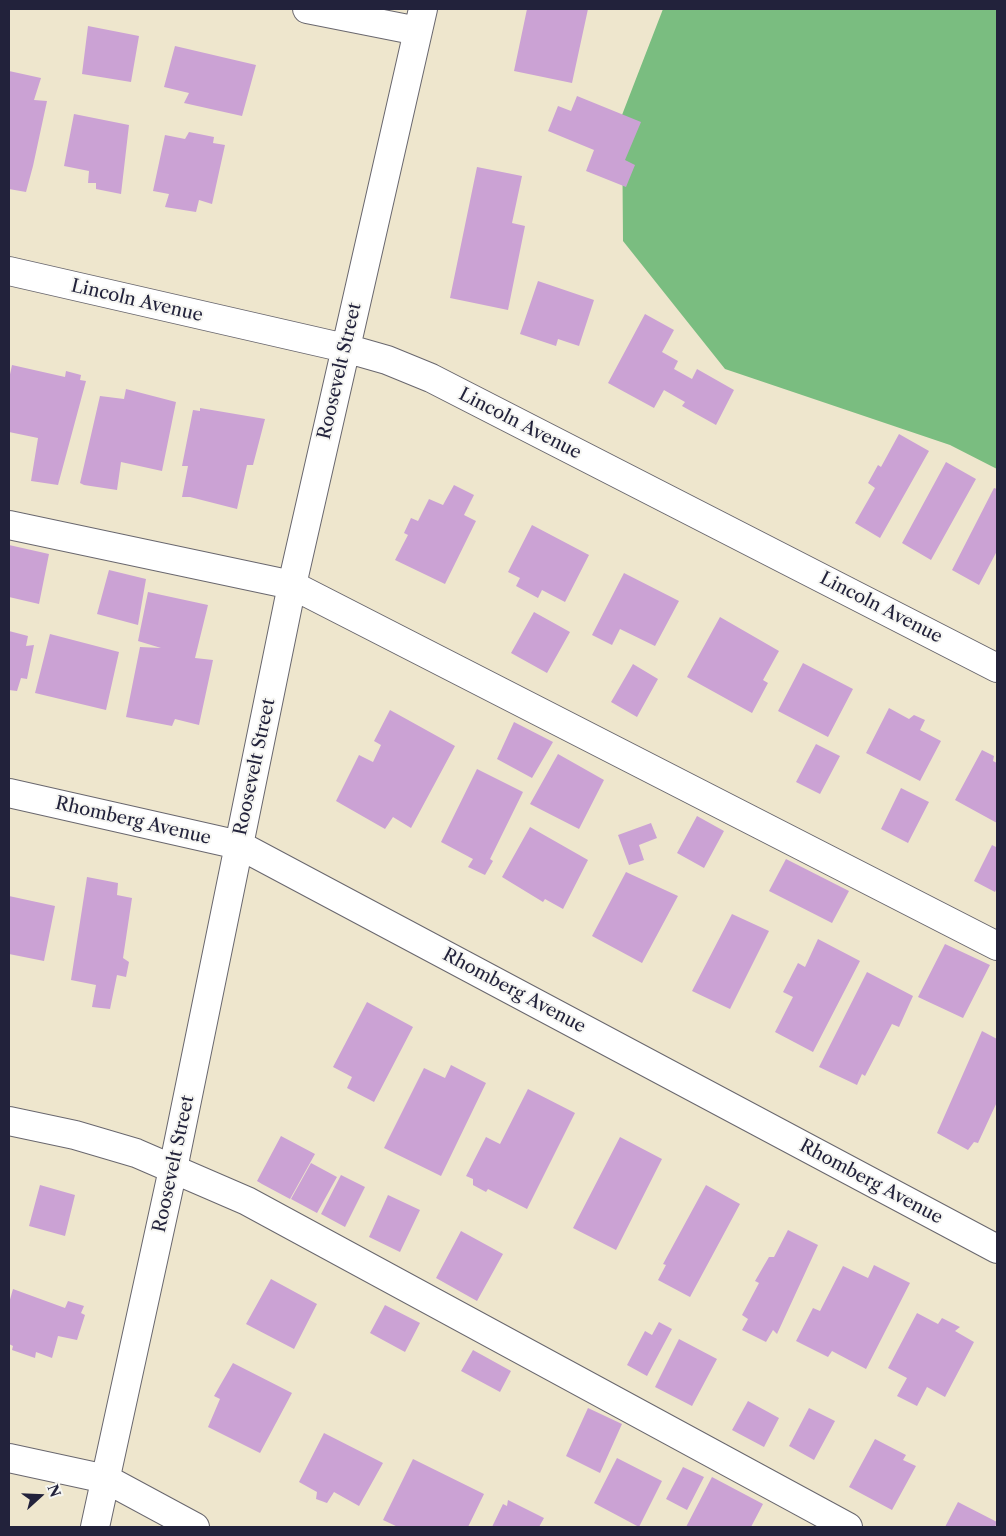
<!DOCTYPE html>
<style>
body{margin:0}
#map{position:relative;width:1006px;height:1536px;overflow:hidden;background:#eee6cd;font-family:"Libre Caslon Text",serif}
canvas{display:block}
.frame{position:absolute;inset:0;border:10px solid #22223b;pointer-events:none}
.north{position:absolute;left:15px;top:1471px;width:50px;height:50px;-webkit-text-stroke:4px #f6f6f2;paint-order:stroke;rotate:70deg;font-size:14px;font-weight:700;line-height:20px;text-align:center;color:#22223b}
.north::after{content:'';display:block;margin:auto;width:18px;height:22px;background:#22223b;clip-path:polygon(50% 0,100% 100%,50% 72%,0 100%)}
</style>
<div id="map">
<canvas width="1006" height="1536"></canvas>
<div class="frame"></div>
<div class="north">N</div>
</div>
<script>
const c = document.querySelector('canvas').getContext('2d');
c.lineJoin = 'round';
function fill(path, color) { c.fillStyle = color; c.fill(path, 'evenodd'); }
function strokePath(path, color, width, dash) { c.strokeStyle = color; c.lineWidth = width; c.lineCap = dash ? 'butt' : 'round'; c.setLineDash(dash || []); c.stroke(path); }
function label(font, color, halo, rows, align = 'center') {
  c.font = font + ' "Libre Caslon Text",serif'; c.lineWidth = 4; c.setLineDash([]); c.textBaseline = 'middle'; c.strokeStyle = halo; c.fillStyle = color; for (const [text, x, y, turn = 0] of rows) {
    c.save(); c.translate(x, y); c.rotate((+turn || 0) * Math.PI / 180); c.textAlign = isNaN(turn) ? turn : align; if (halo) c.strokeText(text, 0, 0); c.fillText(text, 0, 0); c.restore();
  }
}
fill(new Path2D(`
 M 663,9 L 997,9 L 997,469 L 950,445 L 725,369 L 623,241 L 622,115 Z`), '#7abd80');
fill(new Path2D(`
 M 527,9 L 588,9 L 572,83 L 514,71 Z
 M 88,26 L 139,36 L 131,82 L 82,74 Z
 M 175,46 L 256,65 L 242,116 L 184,103 L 189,93 L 164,87 Z
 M 9,71 L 41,78 L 34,100 L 47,101 L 33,166 L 26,192 L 9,189 Z
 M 577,96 L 641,122 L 625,160 L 635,165 L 626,187 L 586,171 L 594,150 L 548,131 L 558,106 L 571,111 Z
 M 74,114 L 129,125 L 121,194 L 96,189 L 96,183 L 88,183 L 89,171 L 64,166 Z
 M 189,132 L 214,137 L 213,143 L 225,145 L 212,204 L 199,200 L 196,212 L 165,207 L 169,194 L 153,191 L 165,135 L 185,139 Z
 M 477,167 L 522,176 L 512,223 L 525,226 L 508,310 L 450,298 Z
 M 538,281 L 594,300 L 579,346 L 558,339 L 556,346 L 520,334 Z
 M 645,314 L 674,330 L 662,352 L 678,361 L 674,369 L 692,379 L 697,369 L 734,390 L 716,425 L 682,406 L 685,402 L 664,390 L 654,408 L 608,383 Z
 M 12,365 L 65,377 L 66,371 L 81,375 L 80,380 L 86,381 L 58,485 L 31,481 L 38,438 L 9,432 L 9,379 Z
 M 126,389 L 176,402 L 162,471 L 121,462 L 117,490 L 84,485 L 80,483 L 100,396 L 124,399 Z
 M 200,408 L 265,419 L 253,465 L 247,465 L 237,509 L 190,497 L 182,497 L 188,466 L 182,466 L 193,410 L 200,411 Z
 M 899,434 L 929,451 L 880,538 L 855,523 L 875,488 L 868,483 L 878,465 L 881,467 Z
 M 946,462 L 976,479 L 931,560 L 902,543 Z
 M 454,485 L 474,495 L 464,515 L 476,521 L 445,584 L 395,560 L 408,535 L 404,533 L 411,518 L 418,521 L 429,499 L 443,505 Z
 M 994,488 L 997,489 L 997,551 L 979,585 L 952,570 Z
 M 532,525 L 589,555 L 565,602 L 542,590 L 538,598 L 516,586 L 520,578 L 508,572 Z
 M 9,545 L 49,554 L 39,604 L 9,597 Z
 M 109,570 L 146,579 L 138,625 L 97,614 Z
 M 624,573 L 679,601 L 655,646 L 620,629 L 612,645 L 592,635 Z
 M 148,592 L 208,605 L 195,658 L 213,660 L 199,725 L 175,719 L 172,726 L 126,717 L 140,647 L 161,648 L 138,641 Z
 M 534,612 L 570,632 L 547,673 L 511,653 Z
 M 720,617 L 779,651 L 763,680 L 768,683 L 752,713 L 687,677 Z
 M 9,631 L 28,636 L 26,646 L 34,645 L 27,679 L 21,678 L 17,691 L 9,690 Z
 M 50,634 L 119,652 L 106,710 L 35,693 Z
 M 803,663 L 853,689 L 828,737 L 778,711 Z
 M 633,664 L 658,679 L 637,717 L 611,702 Z
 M 889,708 L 909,719 L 914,715 L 925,720 L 920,730 L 941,741 L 920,781 L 866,753 Z
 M 390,710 L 455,746 L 411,828 L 393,817 L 385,829 L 336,801 L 359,755 L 373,762 L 381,745 L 374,741 Z
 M 514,722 L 553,742 L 532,778 L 497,759 Z
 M 816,744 L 840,756 L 820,794 L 796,782 Z
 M 982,750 L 994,756 L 993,761 L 997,763 L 997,823 L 955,800 Z
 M 558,754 L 604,780 L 579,829 L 530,804 Z
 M 477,769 L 523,792 L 490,859 L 493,861 L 485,875 L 468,867 L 473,859 L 441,842 Z
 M 901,788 L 929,802 L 908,843 L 881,829 Z
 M 697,816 L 724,831 L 704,868 L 677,853 Z
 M 651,823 L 657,838 L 639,845 L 644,860 L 629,865 L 618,835 Z
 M 530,827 L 588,860 L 563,909 L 545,899 L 543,902 L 502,877 Z
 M 992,845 L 996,847 L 997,845 L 997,888 L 995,892 L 974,881 Z
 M 786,859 L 849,891 L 832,923 L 769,891 Z
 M 626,872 L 678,896 L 642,963 L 592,936 Z
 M 87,877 L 118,883 L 117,895 L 132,898 L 123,958 L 129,962 L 126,977 L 117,975 L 110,1009 L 92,1007 L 96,985 L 71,980 Z
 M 9,896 L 55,906 L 44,961 L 9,954 Z
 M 732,914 L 769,931 L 730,1009 L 692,991 Z
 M 818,939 L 860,961 L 813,1052 L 775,1032 L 793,997 L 783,992 L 798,963 L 805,967 Z
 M 945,944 L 990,965 L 963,1018 L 918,997 Z
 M 867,972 L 913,996 L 899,1027 L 892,1024 L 865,1076 L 862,1074 L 857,1085 L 819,1067 Z
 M 367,1002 L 413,1027 L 374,1102 L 347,1088 L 352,1077 L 333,1067 Z
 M 982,1031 L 997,1039 L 997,1102 L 978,1143 L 974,1142 L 968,1150 L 937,1133 Z
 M 451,1065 L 486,1083 L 441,1176 L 384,1148 L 424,1068 L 445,1078 Z
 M 528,1089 L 575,1113 L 527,1209 L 488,1189 L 486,1192 L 473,1185 L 473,1179 L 466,1176 L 486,1137 L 500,1144 Z
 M 281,1136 L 315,1154 L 290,1199 L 262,1184 L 257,1181 Z
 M 620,1137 L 662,1159 L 616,1250 L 573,1228 Z
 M 311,1163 L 337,1177 L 317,1213 L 291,1199 Z
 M 341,1175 L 365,1187 L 345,1227 L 321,1214 Z
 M 40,1185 L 75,1195 L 65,1236 L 29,1226 Z
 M 706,1185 L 740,1204 L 690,1297 L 658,1280 L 666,1265 L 663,1264 Z
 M 388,1195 L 420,1210 L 400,1252 L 369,1237 Z
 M 788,1230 L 818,1245 L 777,1334 L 773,1330 L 766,1342 L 742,1330 L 748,1319 L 742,1315 L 759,1283 L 755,1281 L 769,1257 L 774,1257 Z
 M 461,1231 L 503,1254 L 477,1301 L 436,1278 Z
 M 874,1265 L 910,1283 L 866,1369 L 832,1351 L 828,1357 L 796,1341 L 813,1308 L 820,1311 L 843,1266 L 868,1278 Z
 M 271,1279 L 317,1304 L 294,1349 L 246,1324 Z
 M 13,1289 L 65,1308 L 68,1301 L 84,1306 L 81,1313 L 85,1315 L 77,1340 L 58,1336 L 52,1358 L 36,1352 L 35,1358 L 12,1350 L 13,1346 L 9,1344 L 9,1303 Z
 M 385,1305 L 420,1323 L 405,1352 L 370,1333 Z
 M 917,1313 L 938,1324 L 942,1318 L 960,1327 L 955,1331 L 974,1342 L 945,1397 L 927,1387 L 917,1406 L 897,1396 L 907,1378 L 888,1368 Z
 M 659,1322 L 672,1329 L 647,1376 L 627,1365 L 645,1331 L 652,1335 Z
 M 679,1339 L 717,1359 L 692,1406 L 655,1387 Z
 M 473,1350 L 511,1371 L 500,1392 L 461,1371 Z
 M 233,1363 L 292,1393 L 260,1453 L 208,1427 L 220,1399 L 214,1396 Z
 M 748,1401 L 779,1418 L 764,1447 L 732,1430 Z
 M 588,1408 L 622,1424 L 600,1473 L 566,1456 Z
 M 809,1408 L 835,1421 L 814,1460 L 789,1446 Z
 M 324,1433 L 383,1463 L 359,1506 L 334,1492 L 327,1503 L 316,1499 L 317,1492 L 299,1482 Z
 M 875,1439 L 906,1455 L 903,1460 L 916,1466 L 892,1510 L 849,1487 Z
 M 617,1458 L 662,1481 L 639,1527 L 594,1503 Z
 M 413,1459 L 484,1494 L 468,1527 L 398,1527 L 383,1520 Z
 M 683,1467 L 704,1477 L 687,1510 L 666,1499 Z
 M 712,1477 L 763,1504 L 751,1527 L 686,1527 Z
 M 508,1500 L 544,1518 L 539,1527 L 492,1527 L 503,1504 L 507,1506 Z
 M 958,1502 L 997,1522 L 995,1527 L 945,1527 Z`), '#cba2d4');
const minor = new Path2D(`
 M 307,9 L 418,31
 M 9,271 L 345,348 L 387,360 L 431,378 L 997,668
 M 9,525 L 292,585 L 997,946
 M 9,793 L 239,845 L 997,1249
 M 9,1121 L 75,1135 L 136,1153 L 247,1201 L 848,1527
 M 9,1458 L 106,1479 L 195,1527
 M 95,1527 L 173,1169 L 292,585 L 423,9`);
strokePath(minor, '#69676e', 30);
strokePath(minor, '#fff', 28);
label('18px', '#22223b', '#f6f6f2', [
 ["Lincoln Avenue",137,301,13],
 ["Roosevelt Street",340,371,-77],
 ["Lincoln Avenue",520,424,27],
 ["Lincoln Avenue",881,608,27],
 ["Roosevelt Street",255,767,-78],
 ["Rhomberg Avenue",133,821,13],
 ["Rhomberg Avenue",514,991,28],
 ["Roosevelt Street",174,1164,-78],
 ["Rhomberg Avenue",871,1182,28]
]);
</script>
